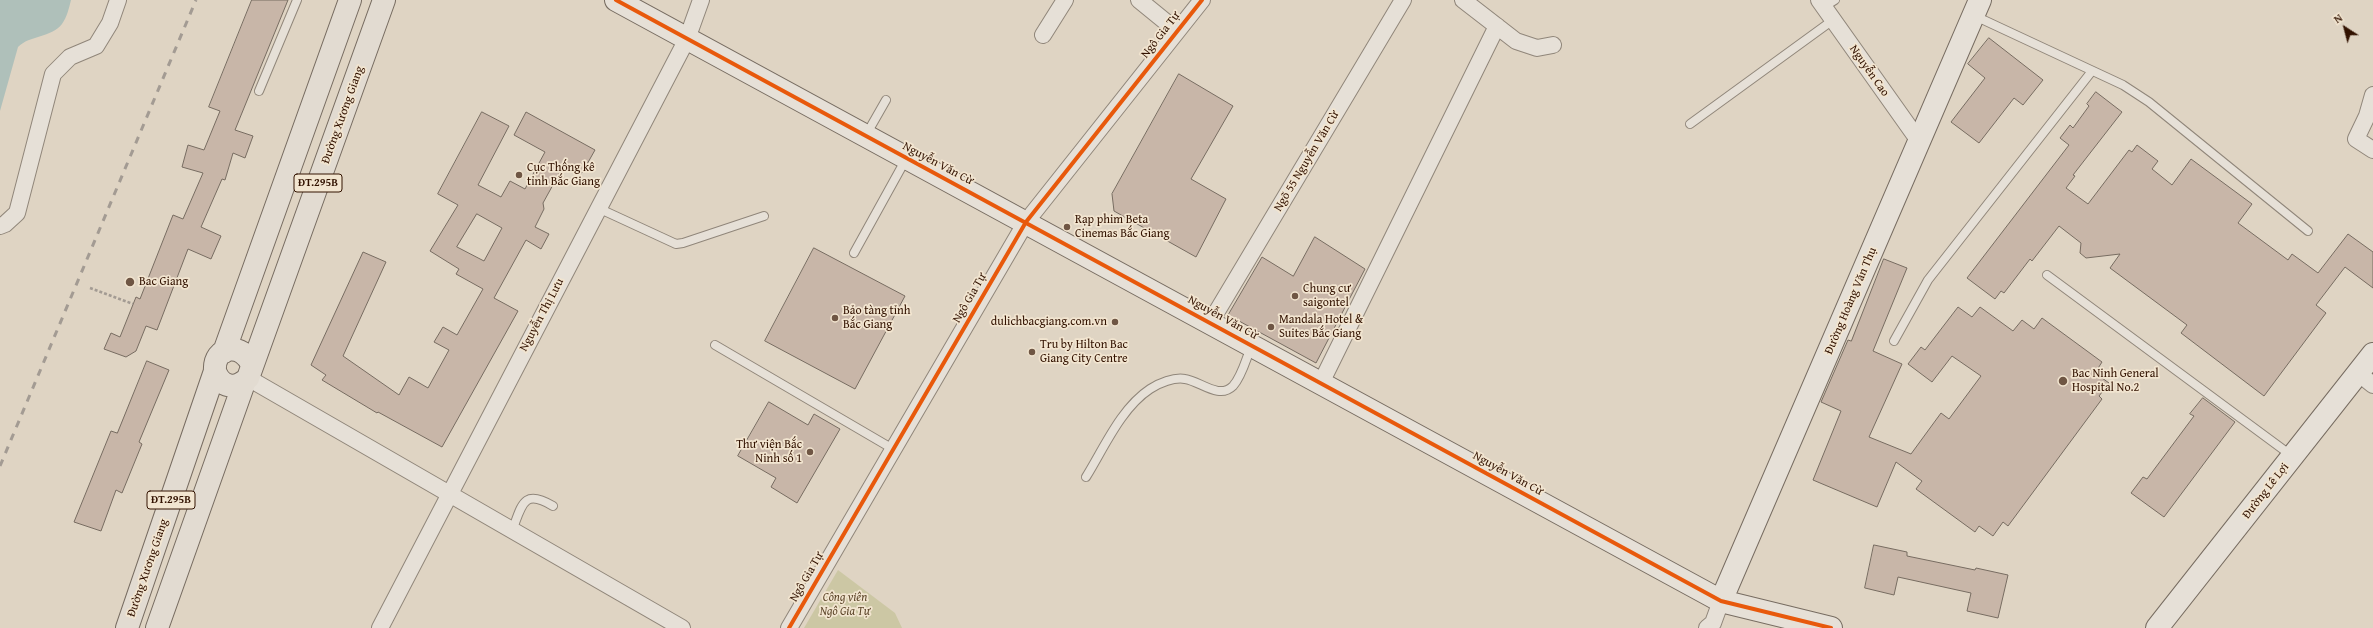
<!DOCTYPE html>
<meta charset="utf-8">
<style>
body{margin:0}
#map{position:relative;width:2373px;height:628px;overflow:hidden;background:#dfd4c3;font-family:"Gentium Book Plus",serif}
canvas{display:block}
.north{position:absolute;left:2325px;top:8px;width:40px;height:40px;-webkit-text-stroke:3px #f2e5d0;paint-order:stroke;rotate:324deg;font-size:11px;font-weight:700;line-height:16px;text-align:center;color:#321200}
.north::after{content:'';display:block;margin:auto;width:14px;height:18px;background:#321200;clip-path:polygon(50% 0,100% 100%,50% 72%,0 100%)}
</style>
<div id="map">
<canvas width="2373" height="628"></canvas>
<div class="north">N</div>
</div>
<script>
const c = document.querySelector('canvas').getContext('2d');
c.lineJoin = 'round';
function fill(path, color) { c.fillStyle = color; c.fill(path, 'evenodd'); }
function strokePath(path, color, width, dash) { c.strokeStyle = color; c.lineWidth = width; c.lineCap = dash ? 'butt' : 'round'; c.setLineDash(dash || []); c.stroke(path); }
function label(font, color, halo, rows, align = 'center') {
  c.font = font + ' "Gentium Book Plus",serif'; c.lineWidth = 3.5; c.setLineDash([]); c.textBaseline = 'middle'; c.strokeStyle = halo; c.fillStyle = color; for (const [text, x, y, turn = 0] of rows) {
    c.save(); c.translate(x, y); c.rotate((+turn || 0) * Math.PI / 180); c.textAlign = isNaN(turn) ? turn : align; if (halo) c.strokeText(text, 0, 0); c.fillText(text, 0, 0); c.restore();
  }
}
fill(new Path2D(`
 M 838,570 L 895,613 L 902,628 L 804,628 Z`), '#ccc7a4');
fill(new Path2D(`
 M 0,0 L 71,0 C 69,8 67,17 62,24 C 51,38 30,35 18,47 L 0,111 Z`), '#afc0ba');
const building = new Path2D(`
 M 252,0 L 288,0 L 235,130 L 253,136 L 245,158 L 233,153 L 225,180 L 222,179 L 201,227 L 221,236 L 211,259 L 188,249 L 157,330 L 146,326 L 136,351 L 126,357 L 104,349 L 111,333 L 120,337 L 136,297 L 140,299 L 173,215 L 183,219 L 203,173 L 182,167 L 188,145 L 204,150 L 220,111 L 209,107 Z
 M 1989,38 L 2043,80 L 2023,105 L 2014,98 L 1979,143 L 1951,122 L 1985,78 L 1968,64 Z
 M 1179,74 L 1233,106 L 1191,179 L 1226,199 L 1196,257 L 1114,211 L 1112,194 Z
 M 2096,92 L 2122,112 L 2073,175 L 2075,176 L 2066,188 L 2088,204 L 2129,150 L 2132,152 L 2137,145 L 2158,161 L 2152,169 L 2172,185 L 2191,159 L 2252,204 L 2238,223 L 2288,260 L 2292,254 L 2318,273 L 2348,234 L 2373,252 L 2373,288 L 2345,267 L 2316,305 L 2326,313 L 2264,396 L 2181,333 L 2187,325 L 2110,268 L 2120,254 L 2086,258 L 2080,253 L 2081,243 L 2059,226 L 2032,261 L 2030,259 L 2004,293 L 2001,291 L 1995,299 L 1967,278 L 2069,145 L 2060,138 L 2070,125 L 2073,128 L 2089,106 L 2087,104 Z
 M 482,112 L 509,126 L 478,185 L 501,197 L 510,181 L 525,189 L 545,152 L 514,135 L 526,112 L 595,150 L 582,173 L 565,163 L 543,203 L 544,209 L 535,227 L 549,234 L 541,249 L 526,240 L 494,298 L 518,311 L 442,447 L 378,412 L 377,413 L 322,380 L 326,375 L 311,365 L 363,252 L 386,262 L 343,356 L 399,395 L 409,377 L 428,388 L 449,350 L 434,342 L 443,327 L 457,335 L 483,289 L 456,274 L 459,269 L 430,251 L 458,205 L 438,194 ZM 477,214 L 502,228 L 484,261 L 457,247 Z
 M 1315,237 L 1365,269 L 1316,363 L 1228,315 L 1262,257 L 1293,276 Z
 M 814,248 L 905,296 L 855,389 L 765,341 Z
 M 1884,259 L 1907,268 L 1873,351 L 1902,364 L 1869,437 L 1911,454 L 1941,413 L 1949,419 L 1981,376 L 1952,356 L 1932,382 L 1908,364 L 1921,347 L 1925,350 L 1958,307 L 1972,317 L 1980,307 L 2013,331 L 2022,320 L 2034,329 L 2042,318 L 2102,362 L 2095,373 L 2109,383 L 2099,396 L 2102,399 L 2008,526 L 2003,522 L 1993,536 L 1979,526 L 1975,532 L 1916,489 L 1922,481 L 1896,462 L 1877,507 L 1813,480 L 1841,411 L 1821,402 L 1848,340 L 1851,341 Z
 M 147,361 L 169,370 L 139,442 L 142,444 L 122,493 L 116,490 L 101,531 L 74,522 L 111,431 L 117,433 Z
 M 2203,398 L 2235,422 L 2164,517 L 2131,493 L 2143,477 L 2147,479 L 2194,416 L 2190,414 Z
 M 769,402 L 808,425 L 814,414 L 840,429 L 797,503 L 771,487 L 776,478 L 738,456 Z
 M 1874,545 L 1907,552 L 1907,556 L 1975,570 L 1976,568 L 2008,575 L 1998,618 L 1967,611 L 1971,593 L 1898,577 L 1894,595 L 1865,588 Z`);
fill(building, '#c8b6a8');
strokePath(building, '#776c61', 1);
const lane = new Path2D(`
 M 1824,7 L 1835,0
 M 1975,16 L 2123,85 L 2149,102 L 2308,231
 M 259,91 L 297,0
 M 1690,124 L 1833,20
 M 866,135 L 886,100
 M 598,208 L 676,244 L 683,243 L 764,216
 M 854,253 L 906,159
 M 2047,275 L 2292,456
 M 1894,341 L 1928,280 L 2092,71
 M 715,345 L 893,449
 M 1086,477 C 1104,448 1121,408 1150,389 C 1159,383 1174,377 1185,379 C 1200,381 1219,400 1233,386 C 1242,376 1246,359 1251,347
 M 512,531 C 522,505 523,488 553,506`);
const street = new Path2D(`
 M 1139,0 L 1177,31
 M 1463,0 L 1516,41 L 1537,48 L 1553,45
 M 1819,0 L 1919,141
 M 1043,35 L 1065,0
 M 2373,95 L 2367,116 L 2356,139 L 2373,150
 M 0,226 L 5,224 L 17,213 L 53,74 L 70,57 L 96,46 L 110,23 L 118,0
 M 1210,323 L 1403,0
 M 2358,373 L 2373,385
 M 248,378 L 682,628
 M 1321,383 L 1497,26
 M 380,628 L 687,39 L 701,0
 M 789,628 L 1026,222 L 1202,0
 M 1707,628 L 1713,623 L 1721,601`);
const secondary = new Path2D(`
 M 616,0 L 1721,601 L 1831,628
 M 1721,601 L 1980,0
 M 2157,628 L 2373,354`);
const primary = new Path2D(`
 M 224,352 L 350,0
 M 252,365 C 243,342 213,345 215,371 C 221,388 236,390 248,378 L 384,0
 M 127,628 L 215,371
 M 157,628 L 244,383`);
strokePath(lane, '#90867a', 10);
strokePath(street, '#90867a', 18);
strokePath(secondary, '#776c61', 24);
strokePath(primary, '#776c61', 24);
strokePath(new Path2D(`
 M 90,288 L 133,304`), '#a39b93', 2.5, [3, 2]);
strokePath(lane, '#e6e0d7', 8);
strokePath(street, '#e6e0d7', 16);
strokePath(secondary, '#e6e0d7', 22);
strokePath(primary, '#e2dbd1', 22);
strokePath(new Path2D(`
 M 0,466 L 196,0`), '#a39b93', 3, [7, 7]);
strokePath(new Path2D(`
 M 616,0 L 1721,601 L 1831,628
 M 789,628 L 1026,222 L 1202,0`), '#e8590c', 4);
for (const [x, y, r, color] of [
 [519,175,4,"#6f5644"],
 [1067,227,4,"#6f5644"],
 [130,282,5,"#6f5644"],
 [1295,296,4,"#6f5644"],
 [835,318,4,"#6f5644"],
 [1115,322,4,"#6f5644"],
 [1271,327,4,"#6f5644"],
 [1032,352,4,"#6f5644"],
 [2063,381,5,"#6f5644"],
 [810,452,4,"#6f5644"]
]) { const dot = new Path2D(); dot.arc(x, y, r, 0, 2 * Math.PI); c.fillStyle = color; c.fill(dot); strokePath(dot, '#f2e5d0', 1.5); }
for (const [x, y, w] of [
 [318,183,48],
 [171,500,48]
]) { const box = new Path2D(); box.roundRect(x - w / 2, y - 9, w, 18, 3); c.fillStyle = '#f2e5d0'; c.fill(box); strokePath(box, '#321200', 1); }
label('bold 11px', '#321200', null, [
 ["ĐT.295B",318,183],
 ["ĐT.295B",171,500]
]);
label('12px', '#321200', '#f2e5d0', [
 ["Ngô Gia Tự",1161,35,-52],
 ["Nguyễn Cao",1869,71,55],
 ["Đường Xương Giang",343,115,-70],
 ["Ngõ 55 Nguyễn Văn Cừ",1307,161,-59],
 ["Nguyễn Văn Cừ",938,164,28],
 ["Ngô Gia Tự",970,298,-60],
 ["Đường Hoàng Văn Thụ",1851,301,-67],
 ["Nguyễn Thị Lưu",542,315,-62],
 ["Nguyễn Văn Cừ",1223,318,29],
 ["Nguyễn Văn Cừ",1508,474,29],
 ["Đường Lê Lợi",2266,491,-52],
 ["Đường Xương Giang",148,568,-71],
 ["Ngô Gia Tự",807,577,-60]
]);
label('12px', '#321200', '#f2e5d0', [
 ["Cục Thống kê",527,168],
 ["tỉnh Bắc Giang",527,182],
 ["Rạp phim Beta",1075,220],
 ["Cinemas Bắc Giang",1075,234],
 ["Bac Giang",139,282],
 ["Chung cư",1303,289],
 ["saigontel",1303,303],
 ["Bảo tàng tỉnh",843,311],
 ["Bắc Giang",843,325],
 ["Mandala Hotel &",1279,320],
 ["Suites Bắc Giang",1279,334],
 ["dulichbacgiang.com.vn",1107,322,"right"],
 ["Tru by Hilton Bac",1040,345],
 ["Giang City Centre",1040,359],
 ["Bac Ninh General",2072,374],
 ["Hospital No.2",2072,388],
 ["Thư viện Bắc",802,445,"right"],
 ["Ninh số 1",802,459,"right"]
], 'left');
label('italic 12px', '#5c4529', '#f2e5d0', [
 ["Công viên",845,598],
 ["Ngô Gia Tự",845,612]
]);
</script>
